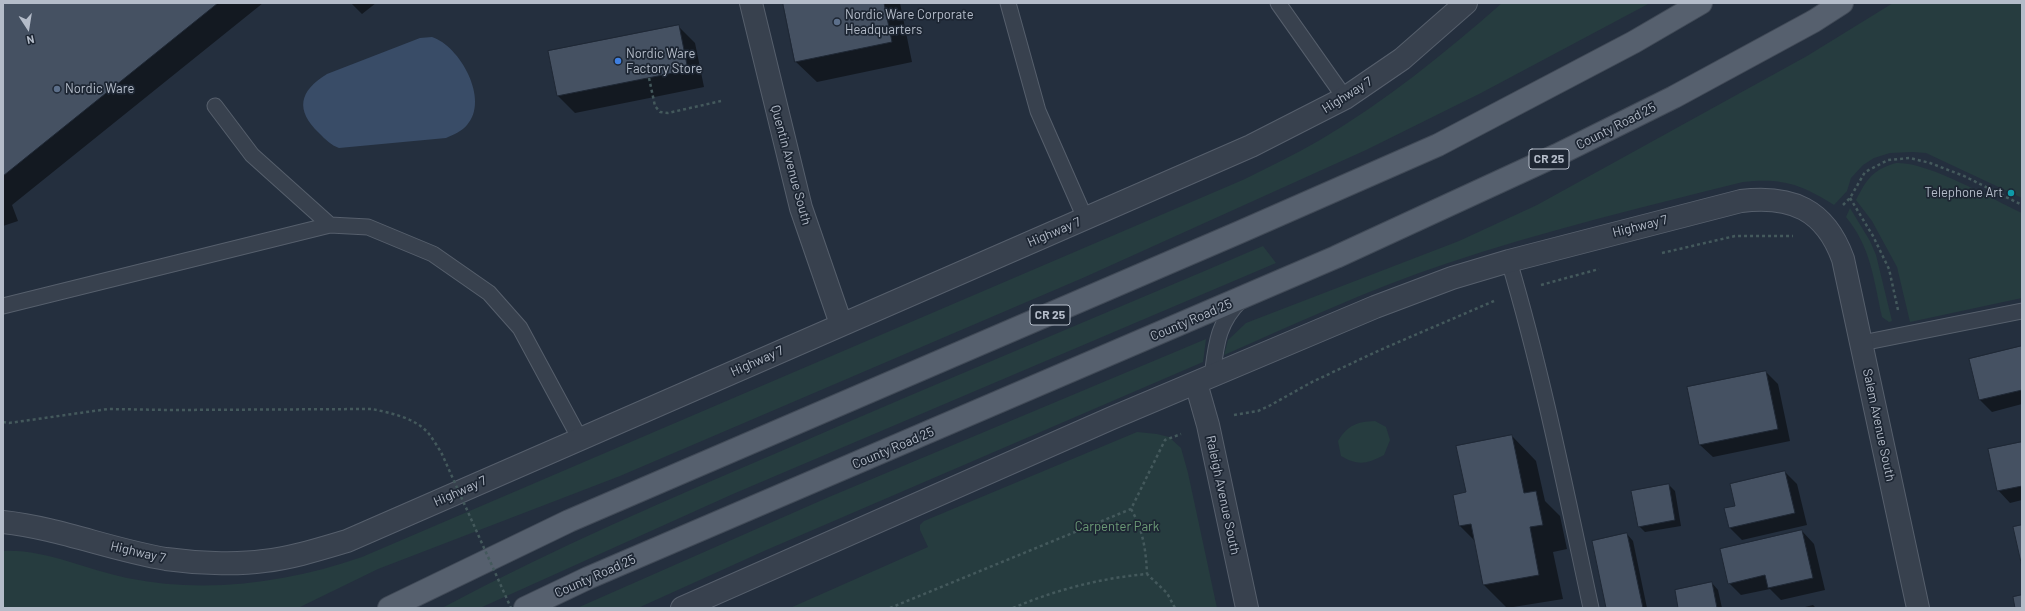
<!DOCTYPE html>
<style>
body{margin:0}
#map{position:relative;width:2025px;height:611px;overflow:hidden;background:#242f3e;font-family:Barlow,sans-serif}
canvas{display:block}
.frame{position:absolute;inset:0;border:4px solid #b4bcc9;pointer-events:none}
.north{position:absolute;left:8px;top:8px;width:40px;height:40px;-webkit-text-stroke:3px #1d2633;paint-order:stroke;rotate:168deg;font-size:11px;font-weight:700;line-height:16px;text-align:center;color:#b4bcc9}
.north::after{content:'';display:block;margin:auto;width:14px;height:18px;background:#b4bcc9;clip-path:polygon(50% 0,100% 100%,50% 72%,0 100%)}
</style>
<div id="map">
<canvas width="2025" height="611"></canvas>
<div class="frame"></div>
<div class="north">N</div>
</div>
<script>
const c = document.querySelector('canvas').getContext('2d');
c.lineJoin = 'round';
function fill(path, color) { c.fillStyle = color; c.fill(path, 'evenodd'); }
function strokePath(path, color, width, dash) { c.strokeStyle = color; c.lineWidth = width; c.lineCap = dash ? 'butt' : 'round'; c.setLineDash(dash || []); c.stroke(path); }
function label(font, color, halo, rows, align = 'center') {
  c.font = font + ' Barlow,sans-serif'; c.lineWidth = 3.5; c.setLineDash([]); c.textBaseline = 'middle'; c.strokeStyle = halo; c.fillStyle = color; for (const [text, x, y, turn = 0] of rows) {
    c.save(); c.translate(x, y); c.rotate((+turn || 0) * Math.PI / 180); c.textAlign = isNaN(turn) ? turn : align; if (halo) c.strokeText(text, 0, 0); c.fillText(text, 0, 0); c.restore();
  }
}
fill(new Path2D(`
 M 1502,3 L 1650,3 L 1481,93 L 1366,150 L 1085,277 L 620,476 L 378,569 L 298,608 L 3,608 L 3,551 C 45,549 87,570 127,578 C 206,594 287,583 362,557 L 1245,179 C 1270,166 1296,154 1320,140 C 1386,101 1445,53 1502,3 Z
 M 1893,3 L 2022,3 L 2022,198 L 1926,153 L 1913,152 L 1890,153 L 1874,158 L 1863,165 L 1851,178 L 1847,191 L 1834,205 C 1800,184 1783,178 1743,182 C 1643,207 1543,231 1445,264 C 1370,289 1297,323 1224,355 L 1228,340 L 1246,323 L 1459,241 L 1537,205 L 1807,56 Z
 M 1896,163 C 1927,161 1992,199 2022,213 L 2022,298 L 1910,322 L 1897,267 L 1872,221 L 1856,200 C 1867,179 1872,170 1896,163 Z
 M 1850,208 L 1870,241 L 1876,255 L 1892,321 L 1889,322 L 1882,317 C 1874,281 1871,247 1846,217 Z
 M 1263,246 L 1276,263 L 733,494 L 480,608 L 442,608 C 554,548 669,499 786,449 C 944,380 1104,314 1263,246 Z
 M 1206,339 L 1203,362 L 764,551 L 638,608 L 577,608 L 829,497 Z
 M 1375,421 L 1386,427 L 1390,440 L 1384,455 C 1367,464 1358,466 1341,456 L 1338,441 C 1348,425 1356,422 1375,421 Z
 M 1137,432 L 1157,434 L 1169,437 L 1181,448 L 1188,473 L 1217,608 L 790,608 L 928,547 L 920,530 L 920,525 L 924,521 Z`), '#263c3f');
fill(new Path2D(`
 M 432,37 C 460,46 490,100 467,125 C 462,131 453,135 446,138 L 339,148 C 331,145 326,140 319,133 C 295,110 299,91 327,74 L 420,38 Z`), '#394c67');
fill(new Path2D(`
 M 3,3 L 263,3 L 12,205 L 18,221 L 3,226 Z
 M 351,3 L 376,3 L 362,14 Z
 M 784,3 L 900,3 L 912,62 L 817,82 L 796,62 Z
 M 678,26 L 695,43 L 704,87 L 575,113 L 558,96 L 549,52 Z
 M 2022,347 L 2022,404 L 1992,412 L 1980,400 Z
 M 1766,372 L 1778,384 L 1790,441 L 1713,457 L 1700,445 Z
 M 1512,436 L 1536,461 L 1545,501 L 1560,516 L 1567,549 L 1553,552 L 1563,599 L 1507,608 L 1484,585 L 1475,541 L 1460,526 L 1454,496 L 1467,493 Z
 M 2022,443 L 2022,500 L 2010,503 L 1998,490 Z
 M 1785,472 L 1797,484 L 1807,525 L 1742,540 L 1730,528 L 1736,507 Z
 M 1669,485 L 1675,491 L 1681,526 L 1645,532 L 1639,526 Z
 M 1802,531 L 1814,544 L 1825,590 L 1781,600 L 1770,589 L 1741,595 L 1729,583 Z
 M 1627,534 L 1633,541 L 1647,608 L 1607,608 Z
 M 1712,583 L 1718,590 L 1722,608 L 1679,608 Z
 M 1813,605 L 1816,608 L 1801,608 Z`), '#0007');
const building = new Path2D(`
 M 3,3 L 218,3 L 3,176 Z
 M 783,3 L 884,3 L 892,42 L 795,62 Z
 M 679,25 L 688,70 L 557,96 L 548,51 Z
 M 2022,346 L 2022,390 L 1979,400 L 1969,359 Z
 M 1766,371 L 1778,429 L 1699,445 L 1687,387 Z
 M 1512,435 L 1524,493 L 1536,491 L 1543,525 L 1530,527 L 1539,575 L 1483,585 L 1471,524 L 1459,526 L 1453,495 L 1466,492 L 1456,446 Z
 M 2022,442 L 2022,486 L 1997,491 L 1988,449 Z
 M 1785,471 L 1795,513 L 1729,528 L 1724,508 L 1735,506 L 1730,484 Z
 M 1669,484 L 1675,520 L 1638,527 L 1631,491 Z
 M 2022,525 L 2022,567 L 2013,527 Z
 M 1802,530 L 1813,578 L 1768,588 L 1765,575 L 1728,584 L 1720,549 Z
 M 1627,533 L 1643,608 L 1606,608 L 1592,541 Z
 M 1712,582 L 1717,608 L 1678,608 L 1675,590 Z
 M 2022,595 L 2022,608 L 2015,608 L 2013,597 Z`);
fill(building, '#455162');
strokePath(building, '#1f2835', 1);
const service = new Path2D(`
 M 1008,3 L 1038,111 L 1085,218
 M 1278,3 L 1345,98
 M 215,106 L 252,155 L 330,225 L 368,227 L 433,254 L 489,293 L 520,328 L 580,439
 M 1509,261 C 1543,375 1566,492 1591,608
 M 3,306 L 330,225
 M 1862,343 L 2022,311
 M 1212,377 C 1216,346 1217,323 1241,300`);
const minor = new Path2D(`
 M 751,3 L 801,208 L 841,324
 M 1196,383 L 1208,425 L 1247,608
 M 3,522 C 59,528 111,550 166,559 C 195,563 235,565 264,561 C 292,558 320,549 347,541 L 1251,146 L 1345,98 L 1402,59 L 1466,3
 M 682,608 L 1112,418 L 1375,307 L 1452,278 L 1509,261 L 1741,201 C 1791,195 1825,209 1843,259 L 1918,608`);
const primary = new Path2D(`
 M 389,608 L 569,521 L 1240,232 L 1438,145 L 1634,42 L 1701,3
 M 525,608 L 588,578 L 1336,257 L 1557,155 L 1674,97 L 1814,21 L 1842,3`);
strokePath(service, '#565f6c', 17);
strokePath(minor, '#565f6c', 24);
strokePath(primary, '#414a57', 24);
strokePath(new Path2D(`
 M 649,78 L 655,106 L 660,112 L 668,113 L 721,101
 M 1850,198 L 1873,236 L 1889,269 L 1898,310
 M 1843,205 L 1850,198 L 1865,172 L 1888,160 L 1910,158 L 1930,163 L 1964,176 L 2022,205
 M 1662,253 L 1735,236 L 1793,236
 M 1541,285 L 1599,269
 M 1234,415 L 1258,411 L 1269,406 L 1312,382 L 1380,350 L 1494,301
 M 3,422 L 9,423 L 108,409 L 170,410
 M 1131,509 C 1143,530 1146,550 1147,574
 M 890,608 L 1131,509 L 1165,440 L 1181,434
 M 1013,608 C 1055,590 1101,578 1147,574 L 1167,593 L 1175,608`), '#44595c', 2.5, [3, 3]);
strokePath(service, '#38414e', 15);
strokePath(minor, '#38414e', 22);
strokePath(primary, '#56606e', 22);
strokePath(new Path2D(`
 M 170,410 L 372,409 C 391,413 416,418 429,434 C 433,439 437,446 441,452 L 511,608`), '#44595c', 2.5, [3, 3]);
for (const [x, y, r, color] of [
 [837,22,4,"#5c6f8a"],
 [618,61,4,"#3f7fe0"],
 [57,89,4,"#5c6f8a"],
 [2011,193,4,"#0f9aa8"]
]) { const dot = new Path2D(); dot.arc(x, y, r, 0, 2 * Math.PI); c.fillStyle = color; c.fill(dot); strokePath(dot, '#1d2633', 1.5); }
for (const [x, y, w] of [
 [1549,159,40],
 [1050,315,40]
]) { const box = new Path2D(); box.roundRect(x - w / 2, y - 10, w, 20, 3); c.fillStyle = '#1d2633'; c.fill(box); strokePath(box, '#b4bcc9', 1); }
label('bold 12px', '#b4bcc9', null, [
 ["CR 25",1549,159],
 ["CR 25",1050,315]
]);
label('13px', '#b4bcc9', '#1d2633', [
 ["Nordic Ware Corporate",845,15],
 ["Headquarters",845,30],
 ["Nordic Ware",626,54],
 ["Factory Store",626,69],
 ["Nordic Ware",65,89],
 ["Telephone Art",2003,193,"right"]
], 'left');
label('13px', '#b4bcc9', '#1d2633', [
 ["Highway 7",1347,95,-32],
 ["County Road 25",1616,126,-27],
 ["Quentin Avenue South",791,165,75],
 ["Highway 7",1640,226,-14],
 ["Highway 7",1054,232,-23],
 ["County Road 25",1191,320,-23],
 ["Highway 7",757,361,-24],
 ["Salem Avenue South",1879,425,78],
 ["County Road 25",893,448,-23],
 ["Highway 7",460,491,-24],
 ["Raleigh Avenue South",1223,495,78],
 ["Highway 7",138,552,13],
 ["County Road 25",595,576,-24]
]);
label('13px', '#6b9a76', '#1d2633', [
 ["Carpenter Park",1117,527]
]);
</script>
